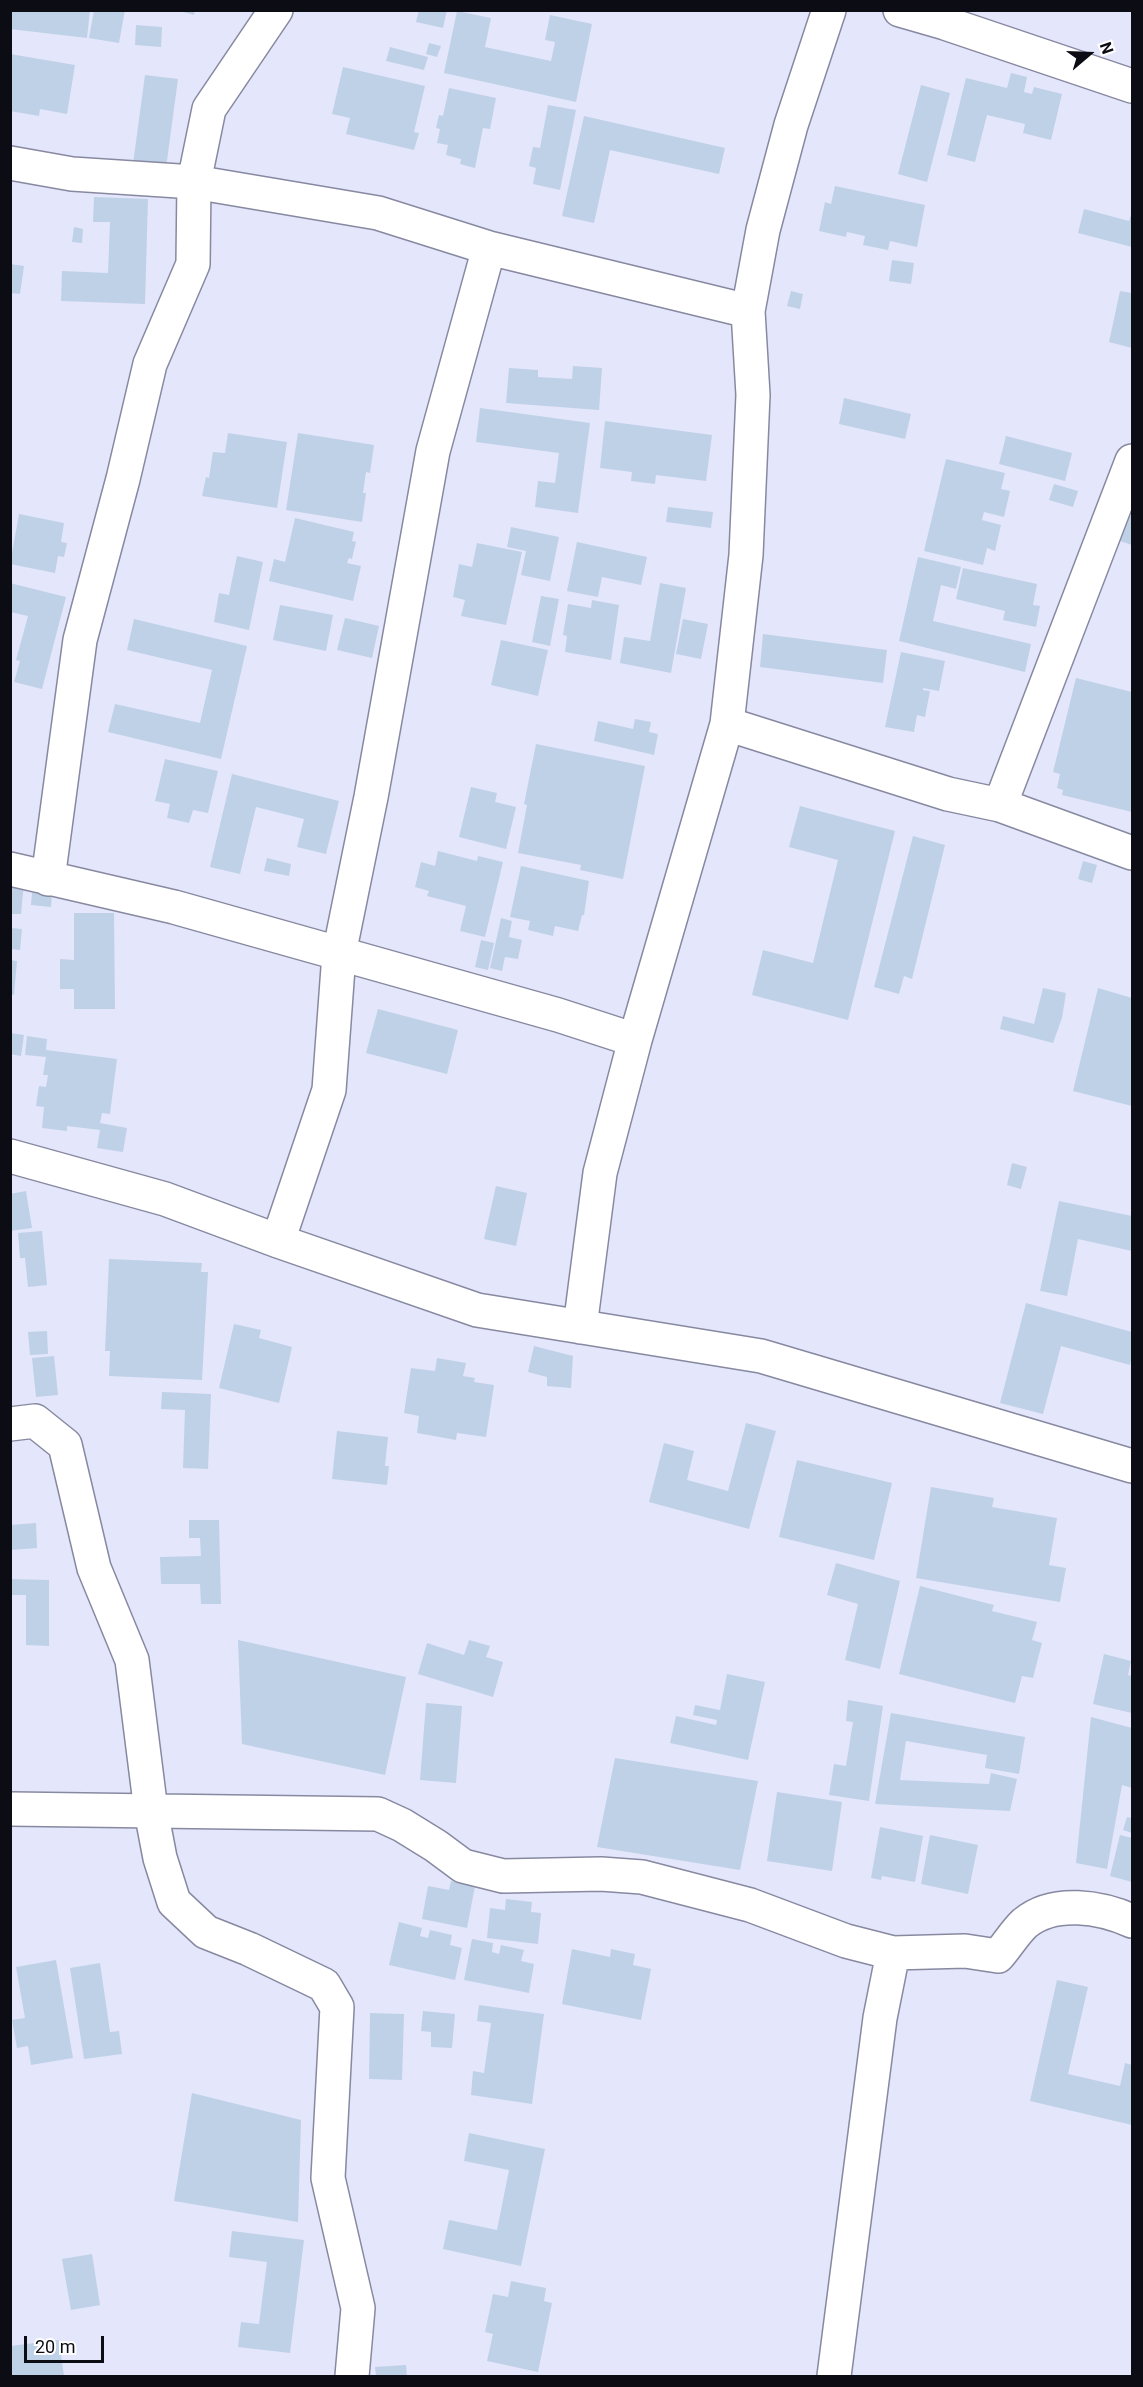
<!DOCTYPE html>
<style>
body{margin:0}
#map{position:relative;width:1143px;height:2387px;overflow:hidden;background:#e4e6fc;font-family:Roboto,sans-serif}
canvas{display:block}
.frame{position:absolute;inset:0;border:12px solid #0c0c15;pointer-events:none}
.north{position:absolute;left:1059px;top:24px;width:60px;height:60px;-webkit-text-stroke:4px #fff;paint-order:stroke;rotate:71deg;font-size:16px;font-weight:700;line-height:24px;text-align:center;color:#0c0c15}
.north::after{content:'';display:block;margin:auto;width:21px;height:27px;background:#0c0c15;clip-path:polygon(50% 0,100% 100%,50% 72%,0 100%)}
.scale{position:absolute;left:24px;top:2336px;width:80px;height:27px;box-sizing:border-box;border:3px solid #0c0c15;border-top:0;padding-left:8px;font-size:18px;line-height:21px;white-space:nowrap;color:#0c0c15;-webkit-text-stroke:4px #fff;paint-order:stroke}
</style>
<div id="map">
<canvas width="1143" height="2387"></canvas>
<div class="frame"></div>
<div class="north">N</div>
<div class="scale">20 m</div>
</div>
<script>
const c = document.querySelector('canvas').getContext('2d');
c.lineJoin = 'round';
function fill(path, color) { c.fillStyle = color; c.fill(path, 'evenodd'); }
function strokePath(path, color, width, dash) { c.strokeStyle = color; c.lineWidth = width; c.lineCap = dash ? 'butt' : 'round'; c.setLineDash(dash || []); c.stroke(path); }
fill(new Path2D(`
 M 10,10 L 90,10 L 87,38 L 10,29 Z
 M 94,10 L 125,10 L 119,43 L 89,38 Z
 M 176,10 L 195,10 L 194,15 Z
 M 419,10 L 447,10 L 443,28 L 416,22 Z
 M 457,11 L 491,18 L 485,47 L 551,61 L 555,42 L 545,40 L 550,15 L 592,24 L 576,102 L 444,73 Z
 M 136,25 L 162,27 L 161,47 L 135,45 Z
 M 429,43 L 441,46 L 437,57 L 426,54 Z
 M 390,47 L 428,57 L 424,70 L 386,61 Z
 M 10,54 L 75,65 L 67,114 L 40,109 L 39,116 L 10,111 Z
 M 343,67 L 425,86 L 414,132 L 419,133 L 414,150 L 346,134 L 350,118 L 332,114 Z
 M 1011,73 L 1027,77 L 1024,92 L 1032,94 L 1034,87 L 1062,94 L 1051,140 L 1023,133 L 1025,124 L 987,115 L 975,162 L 947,155 L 966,78 L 1007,88 Z
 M 145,75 L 178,79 L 166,168 L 133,164 Z
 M 921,85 L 950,93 L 927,182 L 898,174 Z
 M 449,88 L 496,98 L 490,129 L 483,128 L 475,168 L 460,164 L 461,159 L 446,155 L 448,145 L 437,143 L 440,129 L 436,128 L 439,115 L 443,116 Z
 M 548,105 L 576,110 L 560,190 L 533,184 L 536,168 L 529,166 L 533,147 L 540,148 Z
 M 584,116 L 725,148 L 719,174 L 610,150 L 594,223 L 562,216 Z
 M 835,186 L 925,205 L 917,247 L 890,241 L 888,250 L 863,245 L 865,236 L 847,232 L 846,237 L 819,231 L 825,202 L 831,204 Z
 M 94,197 L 148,199 L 145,304 L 61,301 L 62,271 L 108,273 L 110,222 L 93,222 Z
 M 1084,209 L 1129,221 L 1132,211 L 1132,247 L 1078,233 Z
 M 74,227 L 83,229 L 82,243 L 72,242 Z
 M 892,260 L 914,263 L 911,284 L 889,281 Z
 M 10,264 L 24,266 L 20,294 L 10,293 Z
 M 791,291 L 803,294 L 800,309 L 787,306 Z
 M 1120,291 L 1132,293 L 1132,348 L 1109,342 Z
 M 573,366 L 602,368 L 599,410 L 506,403 L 509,368 L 538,370 L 538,377 L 572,379 Z
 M 844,398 L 911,414 L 905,439 L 839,424 Z
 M 480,408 L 590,423 L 578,513 L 535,507 L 538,481 L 555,483 L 559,453 L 476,442 Z
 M 605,421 L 712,435 L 706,481 L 656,475 L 655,484 L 631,481 L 632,472 L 600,468 Z
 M 228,433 L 287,442 L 277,508 L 202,496 L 206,477 L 209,478 L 213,452 L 225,453 Z
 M 298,433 L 374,445 L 370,473 L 366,472 L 363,493 L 366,493 L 362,522 L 286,510 Z
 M 1006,436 L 1072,453 L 1065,481 L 999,464 Z
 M 946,459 L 1005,473 L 1001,489 L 1010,491 L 1004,517 L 984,512 L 982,520 L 1001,525 L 995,551 L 987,548 L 983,565 L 924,551 Z
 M 1054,484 L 1078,491 L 1073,507 L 1049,500 Z
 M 668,507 L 713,512 L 711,528 L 666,522 Z
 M 19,514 L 64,523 L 61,542 L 67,543 L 64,557 L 58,556 L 55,573 L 10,564 Z
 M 1124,514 L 1132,516 L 1132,545 L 1117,540 Z
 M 295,518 L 354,532 L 352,541 L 356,542 L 352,559 L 349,558 L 347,563 L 361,566 L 353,601 L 269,581 L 274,559 L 285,562 Z
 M 511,527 L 559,537 L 550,581 L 521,575 L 526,551 L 507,547 Z
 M 577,542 L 647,557 L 641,585 L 602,577 L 598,597 L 567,591 Z
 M 477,543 L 522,552 L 506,625 L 461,616 L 465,600 L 453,597 L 459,564 L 472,567 Z
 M 237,556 L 263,562 L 249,630 L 214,622 L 219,593 L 229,595 Z
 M 918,557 L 961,567 L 956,589 L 941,585 L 933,621 L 1031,644 L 1025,672 L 899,641 Z
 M 963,568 L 1037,584 L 1033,605 L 1040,606 L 1036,627 L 1003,620 L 1005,611 L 956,599 Z
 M 10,583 L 66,597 L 42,689 L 14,682 L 20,661 L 16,660 L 28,616 L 10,612 Z
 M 660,583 L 686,588 L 671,673 L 620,663 L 624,637 L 650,641 Z
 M 541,596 L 559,599 L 550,646 L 532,642 Z
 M 592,600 L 619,605 L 611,660 L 565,652 L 567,636 L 563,635 L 568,604 L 591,608 Z
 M 280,605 L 333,615 L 326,651 L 273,640 Z
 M 345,618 L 379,626 L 372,658 L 337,650 Z
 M 134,619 L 247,646 L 221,759 L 108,732 L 115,704 L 200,723 L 212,670 L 127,650 Z
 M 683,619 L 708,624 L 701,659 L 676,654 Z
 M 763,634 L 887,650 L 883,683 L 760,667 Z
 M 501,640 L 548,650 L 538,696 L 491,685 Z
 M 901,652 L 945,661 L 939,691 L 923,688 L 923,690 L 930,691 L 925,717 L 917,715 L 914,732 L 885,727 Z
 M 1076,678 L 1132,692 L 1132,812 L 1062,795 L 1063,790 L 1057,788 L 1060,774 L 1053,772 Z
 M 635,719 L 651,722 L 649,732 L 658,734 L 654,755 L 594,741 L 598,721 L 633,729 Z
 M 536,744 L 645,766 L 623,879 L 580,870 L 581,865 L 518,853 L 527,805 L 524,804 Z
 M 165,759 L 218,771 L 208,813 L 193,810 L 189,823 L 167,818 L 170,804 L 155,801 Z
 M 232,774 L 339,801 L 326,854 L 297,847 L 304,819 L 256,807 L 240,874 L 210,867 Z
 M 471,787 L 497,793 L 495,802 L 516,807 L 506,849 L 459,837 Z
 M 800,806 L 895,831 L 848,1020 L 752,995 L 763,950 L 813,963 L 838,860 L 789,847 Z
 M 913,836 L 945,845 L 912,979 L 904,976 L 899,994 L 874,987 Z
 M 438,851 L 477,861 L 478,856 L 503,862 L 485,937 L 460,931 L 466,906 L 427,896 L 429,891 L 415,887 L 421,862 L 435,866 Z
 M 267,858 L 291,864 L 289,876 L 264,871 Z
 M 1083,861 L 1097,865 L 1092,883 L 1078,879 Z
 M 521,866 L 589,881 L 584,915 L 582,915 L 578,931 L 555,926 L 553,936 L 528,930 L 530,921 L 510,917 Z
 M 10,881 L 24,882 L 21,914 L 10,914 Z
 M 32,893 L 52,894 L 51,907 L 31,905 Z
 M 74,913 L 114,913 L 115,1009 L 74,1009 L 74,989 L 60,989 L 60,959 L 74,960 Z
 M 501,918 L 512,921 L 509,937 L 522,940 L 518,959 L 505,957 L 502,971 L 490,968 Z
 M 10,928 L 22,929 L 20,950 L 10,949 Z
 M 481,940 L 494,943 L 488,970 L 475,967 Z
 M 10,960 L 17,961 L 14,995 L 10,994 Z
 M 1043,988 L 1066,993 L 1062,1018 L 1053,1043 L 1000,1029 L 1003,1016 L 1034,1024 Z
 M 1098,988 L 1132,998 L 1132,1106 L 1073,1091 Z
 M 378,1009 L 458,1030 L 447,1074 L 366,1053 Z
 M 10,1033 L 24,1035 L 21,1056 L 10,1054 Z
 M 27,1036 L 47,1039 L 46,1050 L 117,1059 L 110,1114 L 102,1113 L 100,1123 L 127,1128 L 123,1152 L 97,1148 L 100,1130 L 67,1126 L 67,1131 L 42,1128 L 44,1107 L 36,1106 L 39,1086 L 46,1087 L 48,1075 L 43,1075 L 46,1057 L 25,1055 Z
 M 1012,1163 L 1027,1167 L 1021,1189 L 1007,1185 Z
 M 496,1186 L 527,1193 L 516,1246 L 484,1239 Z
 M 26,1191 L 32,1228 L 10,1231 L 10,1194 Z
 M 1059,1201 L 1132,1216 L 1132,1251 L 1078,1239 L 1067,1296 L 1040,1291 Z
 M 42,1231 L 47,1285 L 28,1287 L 25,1258 L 20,1258 L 18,1233 Z
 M 109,1259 L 202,1263 L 201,1272 L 208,1272 L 202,1380 L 109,1376 L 110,1351 L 105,1351 Z
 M 1026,1303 L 1132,1332 L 1132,1355 L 1130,1365 L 1061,1346 L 1043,1414 L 1000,1403 Z
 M 234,1324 L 261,1330 L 259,1338 L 292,1347 L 279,1403 L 219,1388 Z
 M 47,1331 L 48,1354 L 30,1355 L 28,1332 Z
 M 534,1346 L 573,1356 L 571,1388 L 547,1386 L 547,1377 L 528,1372 Z
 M 54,1356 L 58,1395 L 36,1397 L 32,1358 Z
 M 437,1358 L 466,1363 L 463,1376 L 475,1378 L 474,1382 L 494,1385 L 486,1437 L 457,1433 L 456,1440 L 417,1433 L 419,1416 L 404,1413 L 411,1368 L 435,1371 Z
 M 162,1392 L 211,1394 L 208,1469 L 183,1468 L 185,1410 L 161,1409 Z
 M 746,1423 L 776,1431 L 749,1529 L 649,1502 L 664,1443 L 694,1451 L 687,1480 L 728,1491 Z
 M 337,1431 L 388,1437 L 385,1466 L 389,1466 L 387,1485 L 332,1479 Z
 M 797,1460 L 892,1483 L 874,1560 L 779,1537 Z
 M 931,1487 L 994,1498 L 992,1507 L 1057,1518 L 1049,1565 L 1066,1568 L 1060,1602 L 916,1578 Z
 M 189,1520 L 219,1520 L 221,1604 L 201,1604 L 200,1584 L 161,1584 L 160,1557 L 201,1556 L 200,1538 L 189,1538 Z
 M 36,1523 L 37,1548 L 10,1550 L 10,1525 Z
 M 836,1563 L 900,1581 L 880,1669 L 845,1660 L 858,1604 L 827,1595 Z
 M 10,1579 L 49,1580 L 49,1646 L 26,1645 L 26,1595 L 10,1595 Z
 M 920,1586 L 994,1605 L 992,1611 L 1037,1622 L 1032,1640 L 1042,1643 L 1033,1678 L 1022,1676 L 1015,1703 L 899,1674 Z
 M 238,1640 L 406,1677 L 385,1775 L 242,1744 Z
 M 469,1640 L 490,1646 L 486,1657 L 503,1662 L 493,1697 L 418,1674 L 427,1643 L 464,1655 Z
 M 1104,1654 L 1131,1661 L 1128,1675 L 1132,1676 L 1132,1713 L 1093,1704 Z
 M 727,1674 L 765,1682 L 748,1760 L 670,1743 L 676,1716 L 716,1725 L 717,1720 L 693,1715 L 695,1705 L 720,1710 Z
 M 848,1700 L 883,1706 L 869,1801 L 829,1795 L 834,1764 L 846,1766 L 853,1722 L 846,1721 Z
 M 426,1703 L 462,1706 L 456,1783 L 420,1780 Z
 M 891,1713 L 1025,1737 L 1019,1774 L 985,1768 L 987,1755 L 906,1741 L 900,1780 L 989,1784 L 991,1773 L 1017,1779 L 1010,1811 L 875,1804 Z
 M 1091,1717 L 1132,1728 L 1132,1788 L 1122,1785 L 1107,1869 L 1076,1863 Z
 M 615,1758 L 758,1781 L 740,1870 L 597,1847 Z
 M 777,1792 L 842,1802 L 832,1871 L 767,1861 Z
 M 1127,1817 L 1132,1818 L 1132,1833 L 1123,1830 Z
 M 880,1827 L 923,1836 L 915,1882 L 882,1876 L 881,1880 L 871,1878 Z
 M 930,1835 L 978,1845 L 968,1894 L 921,1884 Z
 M 1120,1835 L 1132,1838 L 1132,1882 L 1110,1876 Z
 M 451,1881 L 475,1886 L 467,1928 L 422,1919 L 428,1886 L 449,1890 Z
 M 506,1899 L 532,1902 L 531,1912 L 541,1913 L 538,1944 L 487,1938 L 490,1908 L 505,1910 Z
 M 399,1922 L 422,1928 L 420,1936 L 428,1938 L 430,1930 L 452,1935 L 450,1945 L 462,1948 L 455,1980 L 389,1965 Z
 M 472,1939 L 493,1943 L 492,1952 L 499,1954 L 501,1945 L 524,1950 L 521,1961 L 534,1964 L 529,1993 L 464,1980 Z
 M 572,1949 L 610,1957 L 611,1949 L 635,1954 L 633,1965 L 651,1969 L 641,2020 L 562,2004 Z
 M 56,1960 L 73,2058 L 31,2065 L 28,2046 L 17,2048 L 12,2020 L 25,2018 L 16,1967 Z
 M 100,1963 L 110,2032 L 119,2031 L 122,2054 L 84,2059 L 70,1968 Z
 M 1057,1980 L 1088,1987 L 1068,2074 L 1120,2086 L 1125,2063 L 1132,2065 L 1132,2125 L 1030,2101 Z
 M 479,2005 L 544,2014 L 532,2104 L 471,2095 L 473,2071 L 484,2073 L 491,2023 L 477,2021 Z
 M 423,2011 L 455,2014 L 452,2048 L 431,2047 L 431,2032 L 421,2031 Z
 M 370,2013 L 404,2014 L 402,2080 L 369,2079 Z
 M 192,2093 L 301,2120 L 298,2222 L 174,2201 Z
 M 469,2133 L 545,2149 L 521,2266 L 443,2249 L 449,2220 L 497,2230 L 509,2170 L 464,2161 Z
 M 232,2231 L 304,2240 L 290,2353 L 238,2347 L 241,2322 L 259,2324 L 267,2262 L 229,2257 Z
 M 92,2254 L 100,2305 L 71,2310 L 62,2259 Z
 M 511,2281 L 546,2288 L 544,2301 L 552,2303 L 538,2372 L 487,2361 L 493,2334 L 485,2332 L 493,2294 L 508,2297 Z
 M 59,2340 L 64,2376 L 10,2376 L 10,2346 Z
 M 406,2365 L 407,2376 L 376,2376 L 375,2367 Z`), '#bfd1e7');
const minor = new Path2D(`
 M 900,10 L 945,23 L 1132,86
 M 10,163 L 72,174 L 194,182 L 378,213 L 489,248 L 748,311
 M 727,724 L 948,794 L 1000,805 L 1132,853
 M 1000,805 L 1132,461
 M 10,869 L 174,907 L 558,1015 L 635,1040
 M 48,879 L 80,640 L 123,479 L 150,364 L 193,264 L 194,182 L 209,109 L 276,10
 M 10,1156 L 165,1199 L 278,1241 L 477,1310 L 761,1356 L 1132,1466
 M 278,1241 L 329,1090 L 339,954 L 371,797 L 433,451 L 489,248
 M 580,1327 L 600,1173 L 635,1040 L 727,724 L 746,555 L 753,395 L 748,311 L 763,230 L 791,125 L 829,10
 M 10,1424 L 35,1421 L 65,1445 L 94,1568 L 132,1660 L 151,1811 L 160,1858 L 174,1902 L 206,1932 L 249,1949 L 324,1985 L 337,2007 L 328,2178 L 358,2308 L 352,2376
 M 10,1809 L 378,1814 L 402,1825 L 436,1846 L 463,1866 L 503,1876 L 601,1874 L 642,1877 L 750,1905 L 846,1941 L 893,1953 L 880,2018 L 834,2376
 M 893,1953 L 965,1951 L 998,1956 C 1007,1946 1015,1932 1025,1923 C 1054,1899 1101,1907 1132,1921`);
strokePath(minor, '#8789a1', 36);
strokePath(minor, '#fff', 33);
</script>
